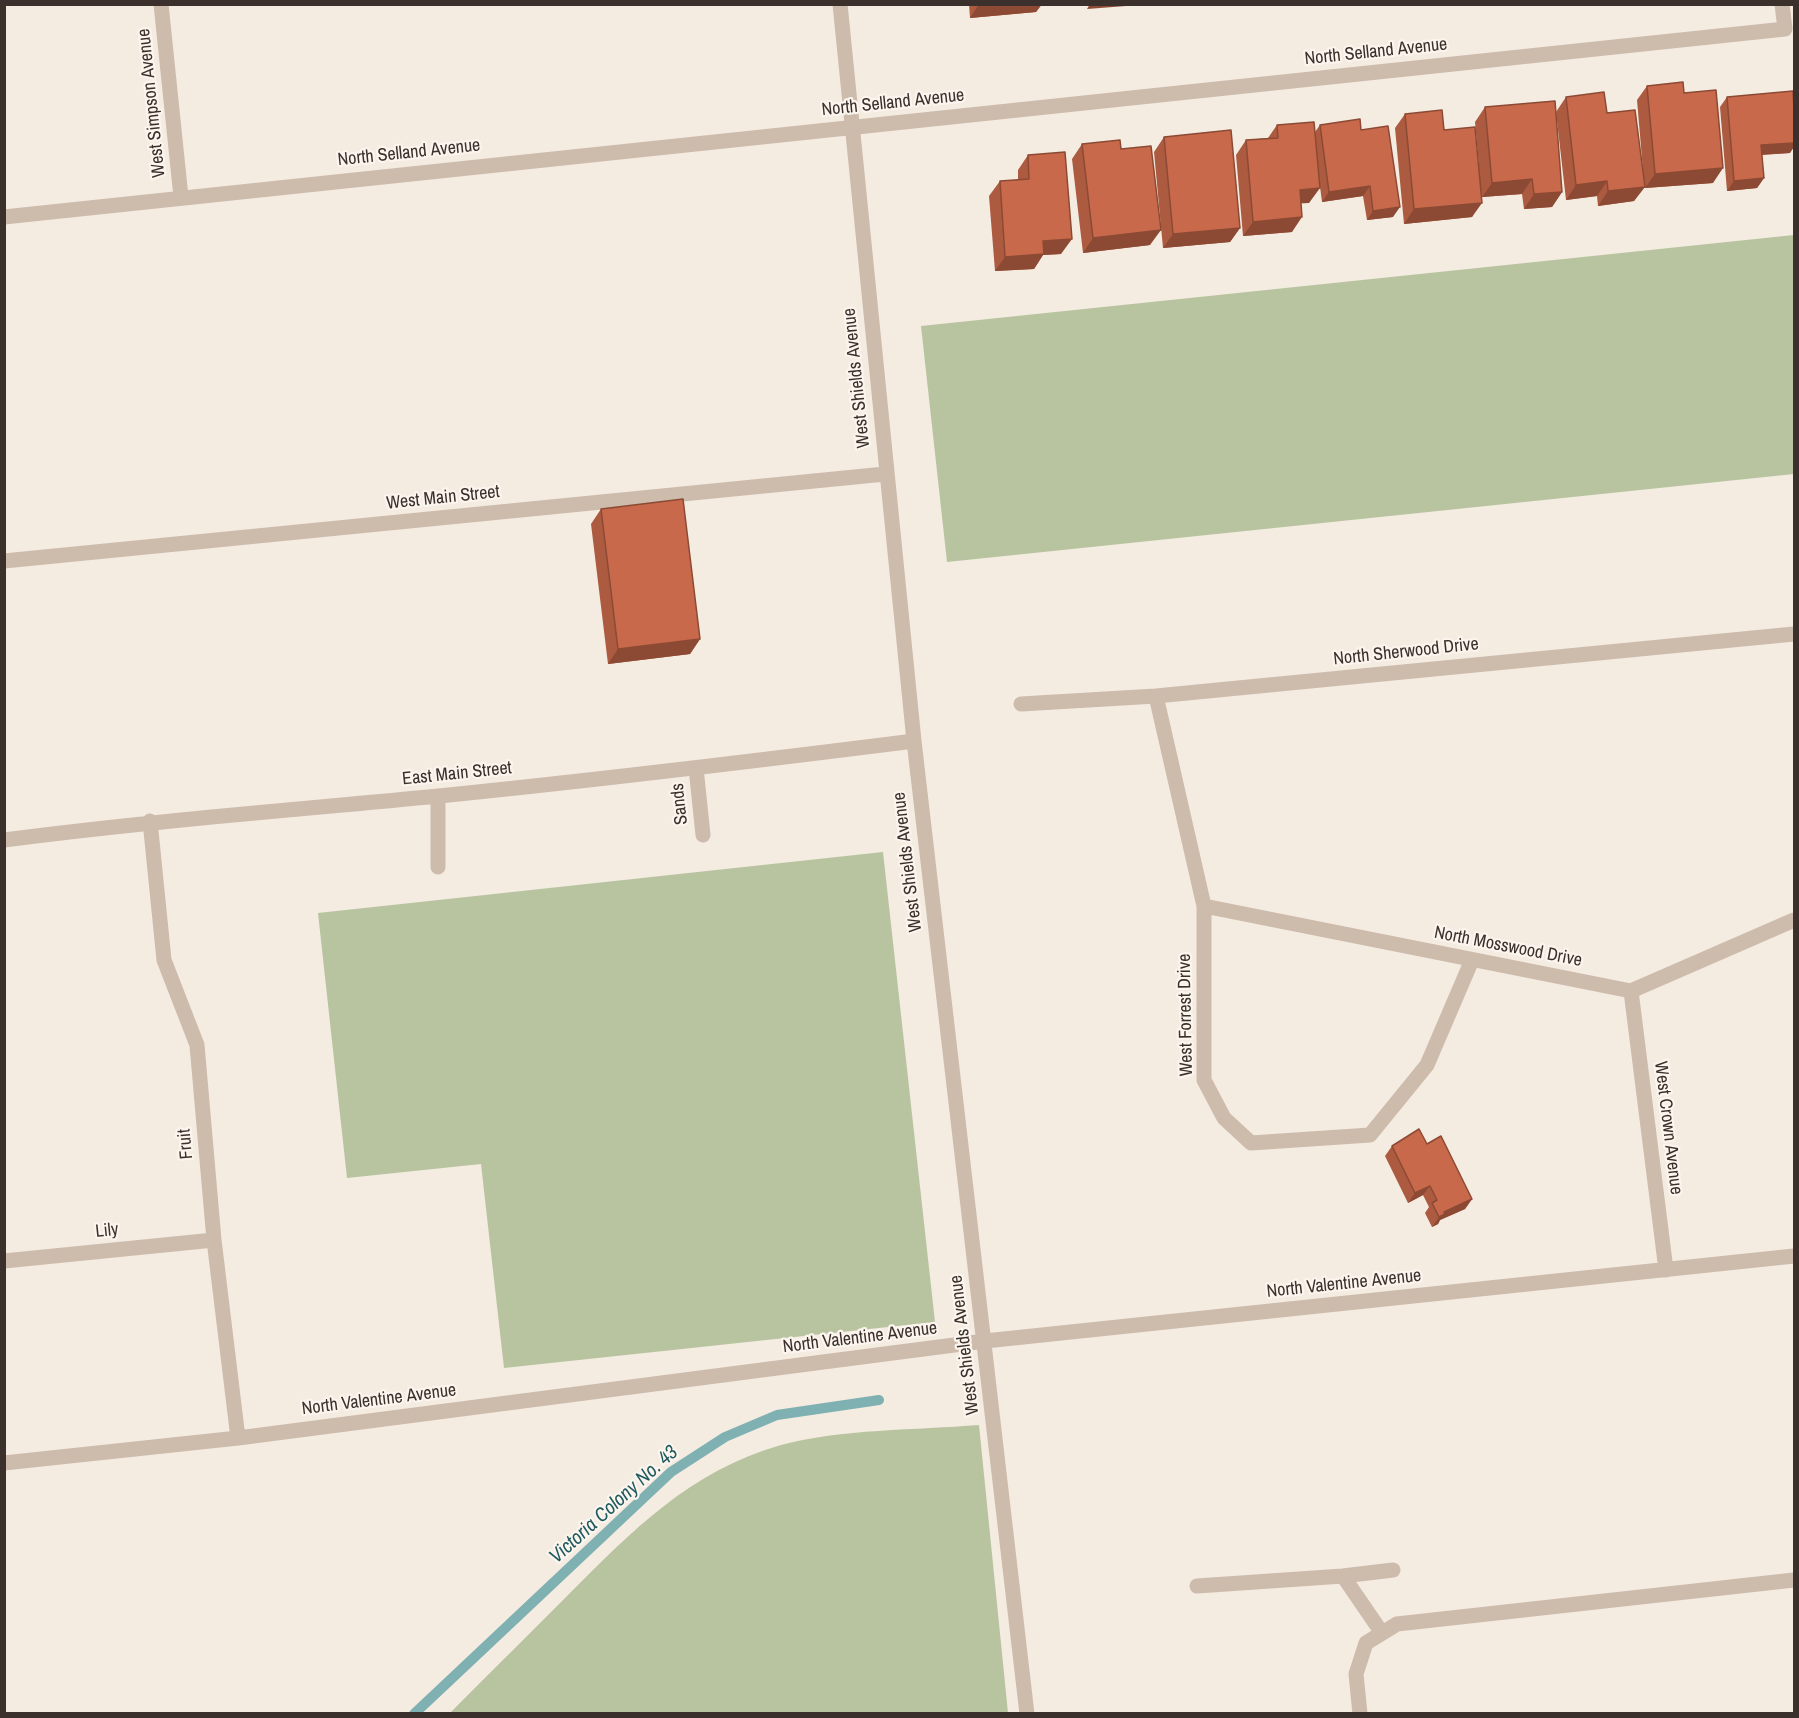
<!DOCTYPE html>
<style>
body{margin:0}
#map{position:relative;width:1799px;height:1718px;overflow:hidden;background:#f4ebe1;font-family:"Archivo Narrow",sans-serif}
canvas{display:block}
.frame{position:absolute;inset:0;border:6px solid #3b302b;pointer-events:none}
</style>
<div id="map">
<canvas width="1799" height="1718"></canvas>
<div class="frame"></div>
</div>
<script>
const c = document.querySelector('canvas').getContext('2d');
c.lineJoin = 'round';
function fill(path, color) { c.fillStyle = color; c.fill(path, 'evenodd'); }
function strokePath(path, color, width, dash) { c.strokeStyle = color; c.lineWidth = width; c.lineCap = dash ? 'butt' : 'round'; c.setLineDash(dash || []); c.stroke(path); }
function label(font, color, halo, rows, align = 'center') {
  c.font = font + ' "Archivo Narrow",sans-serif'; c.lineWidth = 4.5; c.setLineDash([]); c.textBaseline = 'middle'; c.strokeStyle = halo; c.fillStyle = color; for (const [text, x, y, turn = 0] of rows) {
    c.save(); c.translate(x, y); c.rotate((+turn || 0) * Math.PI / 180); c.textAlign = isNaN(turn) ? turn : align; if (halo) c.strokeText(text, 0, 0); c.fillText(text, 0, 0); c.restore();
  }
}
fill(new Path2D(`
 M 1794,235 L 1794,474 L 947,562 L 921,326 Z
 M 883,852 L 935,1322 L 504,1368 L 481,1164 L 347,1178 L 318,913 Z
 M 979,1425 L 1008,1713 L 450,1713 C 489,1674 529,1634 568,1595 C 633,1530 690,1471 781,1445 C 840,1429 917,1430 979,1425 Z`), '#b8c4a0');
strokePath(new Path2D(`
 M 414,1714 L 671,1472 L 725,1437 L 777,1415 L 879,1400`), '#7fb0b2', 10);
strokePath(new Path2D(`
 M 161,4 L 181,197
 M 840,4 L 914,741 L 1027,1714
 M 4,217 L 1785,29 L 1782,4
 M 4,561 L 885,474
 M 1156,696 L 1204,906 L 1204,1080 L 1224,1118 L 1251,1143 L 1370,1135 L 1427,1065 L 1472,960
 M 1021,704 L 1156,696 L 1794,634
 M 696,768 L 703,835
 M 150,821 L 164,960 L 197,1045 L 214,1240 L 238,1438
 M 4,840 C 149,821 294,810 439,796 C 597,780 755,761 914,741
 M 438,867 L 438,796
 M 1204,906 L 1631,991 L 1794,920
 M 1631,991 L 1666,1270
 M 4,1261 L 214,1240
 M 4,1463 L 238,1438 L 985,1341 L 1794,1256
 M 1343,1576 L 1393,1570
 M 1197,1586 L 1343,1576 L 1382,1633
 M 1360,1714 L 1356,1674 L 1366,1643 L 1397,1624 L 1794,1580`), '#cdbbac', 15);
fill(new Path2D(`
 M 969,4 L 1042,4 L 1036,12 L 970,18 Z
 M 1647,86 L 1684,93 L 1713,183 L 1645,188 L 1644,187 L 1634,201 L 1598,206 L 1597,196 L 1566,200 L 1556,112 L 1566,97 L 1607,113 L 1644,182 L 1637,100 Z
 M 1727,97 L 1790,153 L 1762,155 L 1764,178 L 1757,188 L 1727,191 L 1720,107 Z
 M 1485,107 L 1562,192 L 1552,207 L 1524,209 L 1522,194 L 1482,197 L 1472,217 L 1404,224 L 1395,128 L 1405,114 L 1444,130 L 1479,166 L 1475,122 Z
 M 1277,125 L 1315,132 L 1320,125 L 1361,130 L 1393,217 L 1367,220 L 1363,196 L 1322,202 L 1319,179 L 1309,203 L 1301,203 L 1292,232 L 1243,236 L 1236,155 L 1246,140 L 1268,138 Z
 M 1164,137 L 1240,228 L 1230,242 L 1163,248 L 1154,152 Z
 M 1082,144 L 1150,245 L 1083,253 L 1072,159 Z
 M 1028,155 L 1061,254 L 1043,255 L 1034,269 L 995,271 L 989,196 L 1000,181 L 1018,180 L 1018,170 Z
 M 601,509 L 700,639 L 690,654 L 608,664 L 591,524 Z
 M 1427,1144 L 1472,1199 L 1465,1209 L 1440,1220 L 1438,1224 L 1432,1227 L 1425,1213 L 1429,1207 L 1423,1195 L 1408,1203 L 1385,1156 L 1392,1146 Z`), '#ac5a40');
fill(new Path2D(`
 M 979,4 L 1042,4 L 1036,12 L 970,18 Z
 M 1090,4 L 1127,4 L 1126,6 L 1087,9 Z
 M 1794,143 L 1794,147 L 1790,153 L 1755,155 L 1761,145 Z
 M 1723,168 L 1713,183 L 1645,188 L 1655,174 Z
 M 1764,178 L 1757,188 L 1727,191 L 1734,181 Z
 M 1532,179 L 1522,194 L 1482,197 L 1492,183 Z
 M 1607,181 L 1597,196 L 1566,200 L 1576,185 Z
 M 1370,186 L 1363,196 L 1322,202 L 1329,192 Z
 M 1645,187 L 1634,201 L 1598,206 L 1608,191 Z
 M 1320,188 L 1309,203 L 1289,204 L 1300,190 Z
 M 1562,192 L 1552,207 L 1524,209 L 1534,194 Z
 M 1482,203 L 1472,217 L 1404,224 L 1414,209 Z
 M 1400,207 L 1393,217 L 1367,220 L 1373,211 Z
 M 1302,217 L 1292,232 L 1243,236 L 1253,222 Z
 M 1240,228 L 1230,242 L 1163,248 L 1173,234 Z
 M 1161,230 L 1150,245 L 1083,253 L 1093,238 Z
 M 1072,239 L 1061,254 L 1043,255 L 1034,269 L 995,271 L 1005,257 L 1043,241 Z
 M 700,639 L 690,654 L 608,664 L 618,649 Z
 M 1430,1186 L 1423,1195 L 1408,1203 L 1415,1193 Z
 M 1472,1199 L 1465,1209 L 1440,1220 L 1438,1224 L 1432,1227 L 1439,1217 L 1444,1212 Z`), '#8c4a34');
const building = new Path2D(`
 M 1683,82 L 1684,93 L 1716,90 L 1723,168 L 1655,174 L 1647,86 Z
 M 1793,91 L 1794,109 L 1794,143 L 1761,145 L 1764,178 L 1734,181 L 1727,97 Z
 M 1604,92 L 1607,113 L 1635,110 L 1645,187 L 1608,191 L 1607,181 L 1576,185 L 1566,97 Z
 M 1555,101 L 1562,192 L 1534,194 L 1532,179 L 1492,183 L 1485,107 Z
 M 1442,110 L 1444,130 L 1475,127 L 1482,203 L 1414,209 L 1405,114 Z
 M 1360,119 L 1361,130 L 1388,126 L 1400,207 L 1373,211 L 1370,186 L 1329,192 L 1320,125 Z
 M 1314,122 L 1320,188 L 1300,190 L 1302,217 L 1253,222 L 1246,140 L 1278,138 L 1277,125 Z
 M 1231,130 L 1240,228 L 1173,234 L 1164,137 Z
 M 1120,140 L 1121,149 L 1151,146 L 1161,230 L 1093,238 L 1082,144 Z
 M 1065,152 L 1072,239 L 1043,241 L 1044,254 L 1005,257 L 1000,181 L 1029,179 L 1028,155 Z
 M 683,499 L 700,639 L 618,649 L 601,509 Z
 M 1419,1129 L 1427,1144 L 1441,1136 L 1472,1199 L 1444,1212 L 1445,1214 L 1439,1217 L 1432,1203 L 1437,1200 L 1430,1186 L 1415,1193 L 1392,1146 Z`);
fill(building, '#c8694b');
strokePath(building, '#8c4a34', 1.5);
label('18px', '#3b302b', '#fbf5ee', [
 ["North Selland Avenue",1376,52,-6],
 ["West Simpson Avenue",152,103,-96],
 ["North Selland Avenue",893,103,-6],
 ["North Selland Avenue",409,153,-6],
 ["West Shields Avenue",857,378,-96],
 ["West Main Street",443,498,-6],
 ["North Sherwood Drive",1406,652,-6],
 ["East Main Street",457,774,-6],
 ["Sands",680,804,-96],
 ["West Shields Avenue",908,862,-97],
 ["North Mosswood Drive",1508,947,11],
 ["West Forrest Drive",1186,1015,-91],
 ["West Crown Avenue",1668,1128,83],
 ["Fruit",186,1144,-95],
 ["Lily",107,1231,-6],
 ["North Valentine Avenue",1344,1284,-6],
 ["North Valentine Avenue",860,1338,-7],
 ["West Shields Avenue",965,1345,-97],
 ["North Valentine Avenue",379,1400,-7]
]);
label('italic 20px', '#1f5a5e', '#fbf5ee', [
 ["Victoria Colony No. 43",614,1505,-42]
]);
</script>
